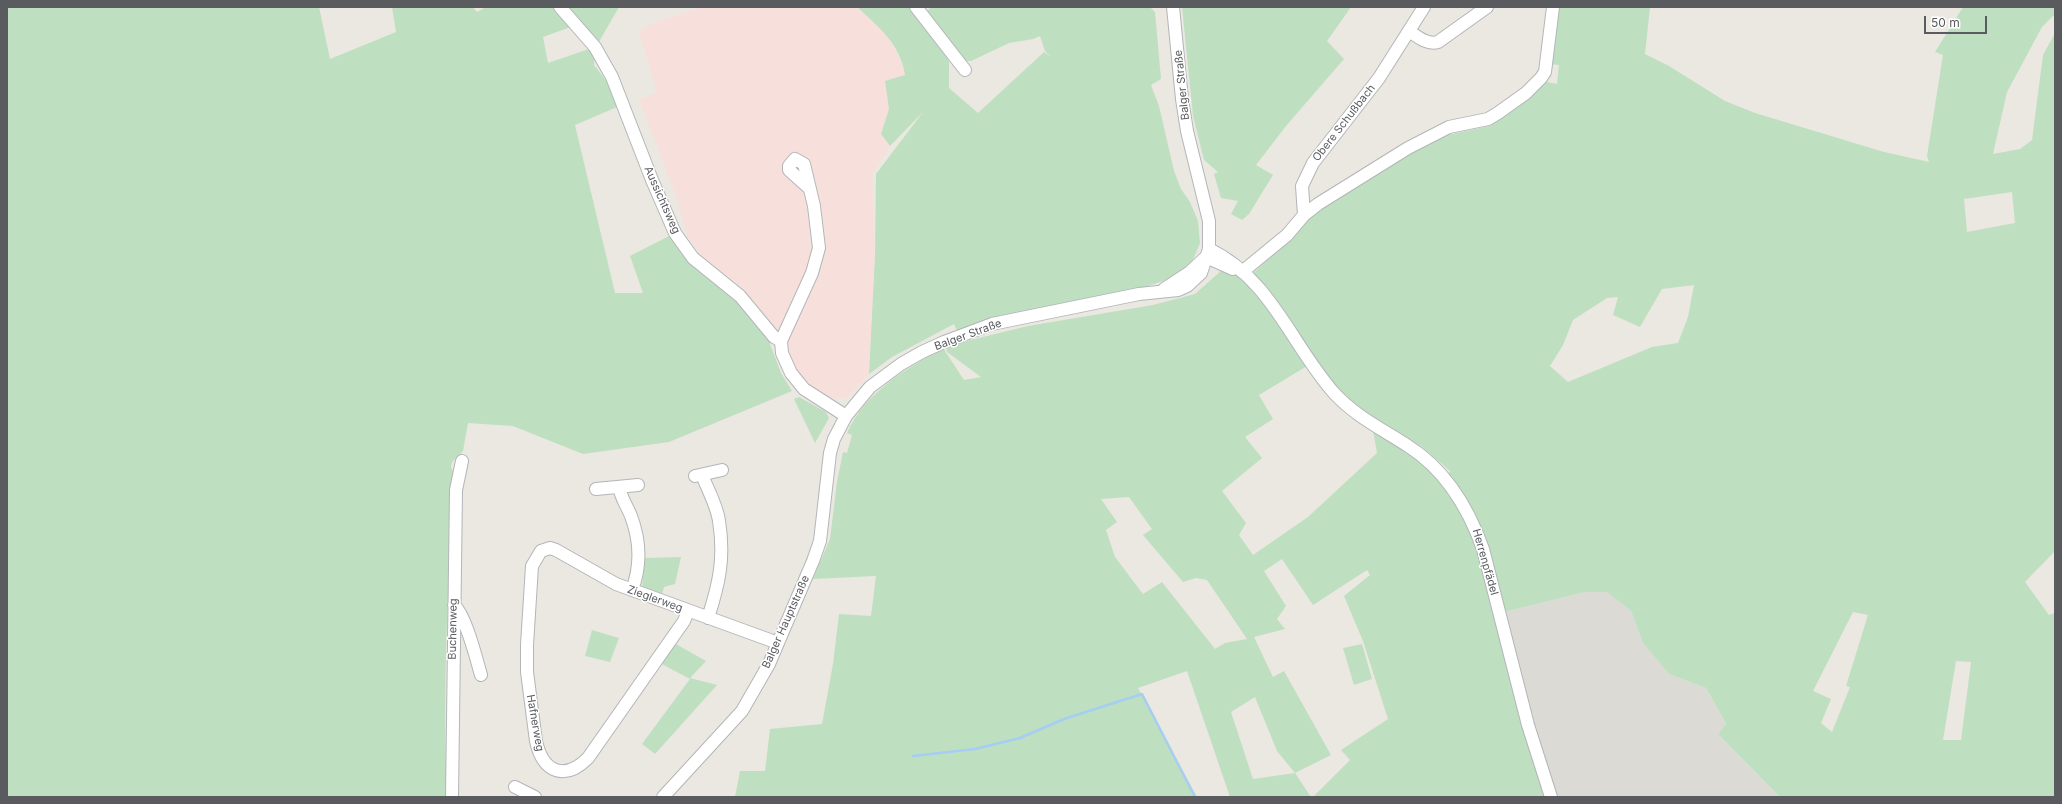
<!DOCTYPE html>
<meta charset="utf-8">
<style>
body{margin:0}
#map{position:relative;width:2062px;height:804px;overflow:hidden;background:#eae8e0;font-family:Inter,sans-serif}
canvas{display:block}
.frame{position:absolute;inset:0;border:8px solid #595b5f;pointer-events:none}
.scale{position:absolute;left:1924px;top:16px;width:63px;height:18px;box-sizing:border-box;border:2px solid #595b5f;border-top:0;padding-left:5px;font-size:12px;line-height:14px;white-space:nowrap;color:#595b5f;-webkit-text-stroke:3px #fff;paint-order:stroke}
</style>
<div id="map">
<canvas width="2062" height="804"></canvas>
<div class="frame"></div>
<div class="scale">50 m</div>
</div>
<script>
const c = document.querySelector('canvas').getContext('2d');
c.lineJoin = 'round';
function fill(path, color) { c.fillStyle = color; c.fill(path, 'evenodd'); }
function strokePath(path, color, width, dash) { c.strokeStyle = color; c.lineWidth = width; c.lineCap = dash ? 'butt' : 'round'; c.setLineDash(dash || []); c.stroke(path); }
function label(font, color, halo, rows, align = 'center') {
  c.font = font + ' Inter,sans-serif'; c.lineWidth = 3; c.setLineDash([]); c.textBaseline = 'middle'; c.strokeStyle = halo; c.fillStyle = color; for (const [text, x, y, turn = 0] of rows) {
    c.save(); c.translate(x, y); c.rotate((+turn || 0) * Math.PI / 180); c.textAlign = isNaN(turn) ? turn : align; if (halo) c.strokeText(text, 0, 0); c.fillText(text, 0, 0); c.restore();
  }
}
fill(new Path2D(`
 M 1585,592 L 1607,592 L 1631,611 L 1643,643 L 1669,674 L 1706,688 L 1726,725 L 1718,734 L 1780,797 L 1556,797 L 1532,722 L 1504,612 Z`), '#dcdad5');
fill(new Path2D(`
 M 701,7 L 857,7 L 884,32 L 900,58 L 905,75 L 885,82 L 889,109 L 881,134 L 890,146 L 872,175 L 875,256 L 869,374 L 846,398 L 836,400 L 816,390 L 796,371 L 774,337 L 717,277 L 687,236 L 678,202 L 639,99 L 657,93 L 639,32 L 653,23 Z`), '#f7e0dc');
fill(new Path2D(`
 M 7,7 L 319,7 L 330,59 L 396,32 L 392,7 L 473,7 L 477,12 L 486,7 L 619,7 L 596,47 L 576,25 L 543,37 L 548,63 L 595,47 L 594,65 L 624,104 L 575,125 L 615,293 L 643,293 L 630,256 L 675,233 L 774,337 L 770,344 L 781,373 L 792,391 L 669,442 L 583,454 L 513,426 L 468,423 L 463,451 L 452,462 L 451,467 L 455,476 C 448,582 442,690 447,797 L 7,797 Z
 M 857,7 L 913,7 L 937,37 L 949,62 L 949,88 L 978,113 L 1044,52 L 1051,57 L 1045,51 L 1040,36 L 1033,39 L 1009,43 L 971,61 L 964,61 L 924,13 L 932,7 L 1150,7 L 1155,12 L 1161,79 L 1151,85 L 1159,106 L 1174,171 L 1181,189 L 1190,202 L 1198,221 L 1200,243 L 1192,262 L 1169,279 L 1124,294 L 958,333 L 954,324 L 892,357 L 869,374 L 875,256 L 876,174 L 923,112 L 890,146 L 881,134 L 889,109 L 885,81 L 905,75 C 901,45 878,26 857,7 Z
 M 1182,7 L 1351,7 L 1327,41 L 1344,59 L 1286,126 L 1256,165 L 1273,175 L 1249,214 L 1242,220 L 1231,214 L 1238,201 L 1221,198 L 1214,174 L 1218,172 L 1204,160 L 1193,116 Z
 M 1558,7 L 1650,7 L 1645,54 L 1669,66 L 1725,101 L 1755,113 L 1884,152 L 1929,162 L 1927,156 L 1943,55 L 1935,52 L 1963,7 L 2055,7 L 2055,14 L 2042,27 L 2007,92 L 1993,154 L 2020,149 L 2032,140 L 2043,55 L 2055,33 L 2055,551 L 2025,582 L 2049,615 L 2055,613 L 2055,797 L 1780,797 L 1718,734 L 1726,724 L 1706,688 L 1669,674 L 1643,643 L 1631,611 L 1607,592 L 1585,592 L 1504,612 C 1491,563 1480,515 1447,476 L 1450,471 L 1421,446 L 1376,426 L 1419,454 L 1442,479 L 1458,500 L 1468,520 L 1479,548 L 1512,676 L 1549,797 L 1313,797 L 1350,760 L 1341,750 L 1388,719 L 1363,641 L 1344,596 L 1370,575 L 1367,570 L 1313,605 L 1282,559 L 1264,571 L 1286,606 L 1277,619 L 1285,629 L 1254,637 L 1273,677 L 1284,671 L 1331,755 L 1295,773 L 1311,797 L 1230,797 L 1187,671 L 1138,688 L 1197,797 L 735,797 L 740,771 L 765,771 L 770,729 L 822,724 L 833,664 L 839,614 L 871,616 L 876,576 L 813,579 L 830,539 L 837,482 L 843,452 L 847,453 L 852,435 L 847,433 C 865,392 906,369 943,348 L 964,380 L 981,377 L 947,352 L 946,346 L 1028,326 L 1153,305 L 1195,294 L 1222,270 L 1249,277 L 1293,236 L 1316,208 L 1410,151 L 1438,137 L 1489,126 L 1519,104 L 1542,81 L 1557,84 L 1559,65 L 1549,64 ZM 2012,192 L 2015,223 L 1967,232 L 1964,199 ZM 1694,285 L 1688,317 L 1678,343 L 1652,347 L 1568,382 L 1550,366 L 1563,345 L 1573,320 L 1607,298 L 1618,297 L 1613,315 L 1640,327 L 1662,289 ZM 1312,363 C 1329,388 1348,407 1372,425 L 1377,453 L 1308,517 L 1253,555 L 1239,535 L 1246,523 L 1222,491 L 1262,458 L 1245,437 L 1273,419 L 1259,395 ZM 1129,497 L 1152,529 L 1143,535 L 1183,582 L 1196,578 L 1207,580 L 1247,639 L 1225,643 L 1215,649 L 1162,582 L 1143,594 L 1115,557 L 1106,530 L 1117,522 L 1101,499 ZM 1853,612 L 1868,615 L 1846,686 L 1850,687 L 1832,732 L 1821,723 L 1831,699 L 1813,691 ZM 1956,661 L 1971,662 L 1961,740 L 1943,740 ZM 1255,697 L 1277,751 L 1295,773 L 1253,779 L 1231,712 Z
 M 799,397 L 826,412 L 829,418 L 815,443 L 794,399 Z
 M 681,557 L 675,584 L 664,587 L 662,595 L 642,587 L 645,558 Z
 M 592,630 L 619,638 L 610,662 L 585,656 Z
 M 674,643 L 706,661 L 690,678 L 717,685 L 655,754 L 642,744 L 690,679 L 660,663 Z
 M 1362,644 L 1372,679 L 1354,685 L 1343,648 Z`), '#bfdfc1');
strokePath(new Path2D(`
 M 913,756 L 975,749 L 1020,738 L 1064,719 L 1142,694 L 1195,797`), '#a6cdf4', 2.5);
const minor = new Path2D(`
 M 560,7 L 595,47 L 612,77 L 652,180 L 675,233 L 693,258 L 740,296 L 774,337 L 781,341
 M 916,7 L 965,70
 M 1409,31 C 1418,37 1427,45 1438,42 L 1487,7
 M 809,188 L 789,170 L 789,166 L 795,159 L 804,164 L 814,206 L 819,248 L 812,273 L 781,341 L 782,353 L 791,373 L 804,389 L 846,416
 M 1304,215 L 1302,186 L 1313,163 L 1379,78 L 1424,7
 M 1209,249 C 1271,279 1291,344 1334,393 C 1355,416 1382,429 1408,446 C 1446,470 1468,507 1483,549 L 1528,725 L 1551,797
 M 1206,257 L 1233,269
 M 1242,272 L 1287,235 L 1304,215 L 1318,204 L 1408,148 L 1449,127 L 1488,119 L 1498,113 L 1526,93 L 1541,78 L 1545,72 L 1553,7
 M 1164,289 L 1190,272 L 1206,257
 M 702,475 C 708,490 717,506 719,521 C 725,558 719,584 708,618
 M 695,476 L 722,470
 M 619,487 C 621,498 627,506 631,516 C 640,540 641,566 632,590
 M 596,489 L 638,485
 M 454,605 C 466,616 476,658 481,675
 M 688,611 L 684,621 L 588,758 C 565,781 543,773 536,741 L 527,672 L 527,645 L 532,566 L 541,551 L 550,548 L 556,550 L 616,584 L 778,643
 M 515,787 L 535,797
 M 452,797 L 456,490 L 462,461
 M 663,797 L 742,711 L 769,664 L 813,561 L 820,541 L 830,453 L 834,439 L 846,416 L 870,387 L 901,364 L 922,352 L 944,342 L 992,324 L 1139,294 L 1178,290 L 1187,286 L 1201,273 L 1209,249 L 1209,221 L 1187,131 L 1182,99 L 1173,7`);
strokePath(minor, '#b3b5b9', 14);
strokePath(minor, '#fff', 12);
label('11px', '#595b5f', '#fff', [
 ["Balger Straße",1182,85,-96],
 ["Obere Schußbach",1344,123,-52],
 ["Aussichtsweg",662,200,66],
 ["Balger Straße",968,335,-20],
 ["Herrenpfädel",1485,562,74],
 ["Zieglerweg",655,599,20],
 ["Balger Hauptstraße",786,622,-66],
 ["Buchenweg",453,629,-89],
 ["Hafnerweg",535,723,80]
]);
</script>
